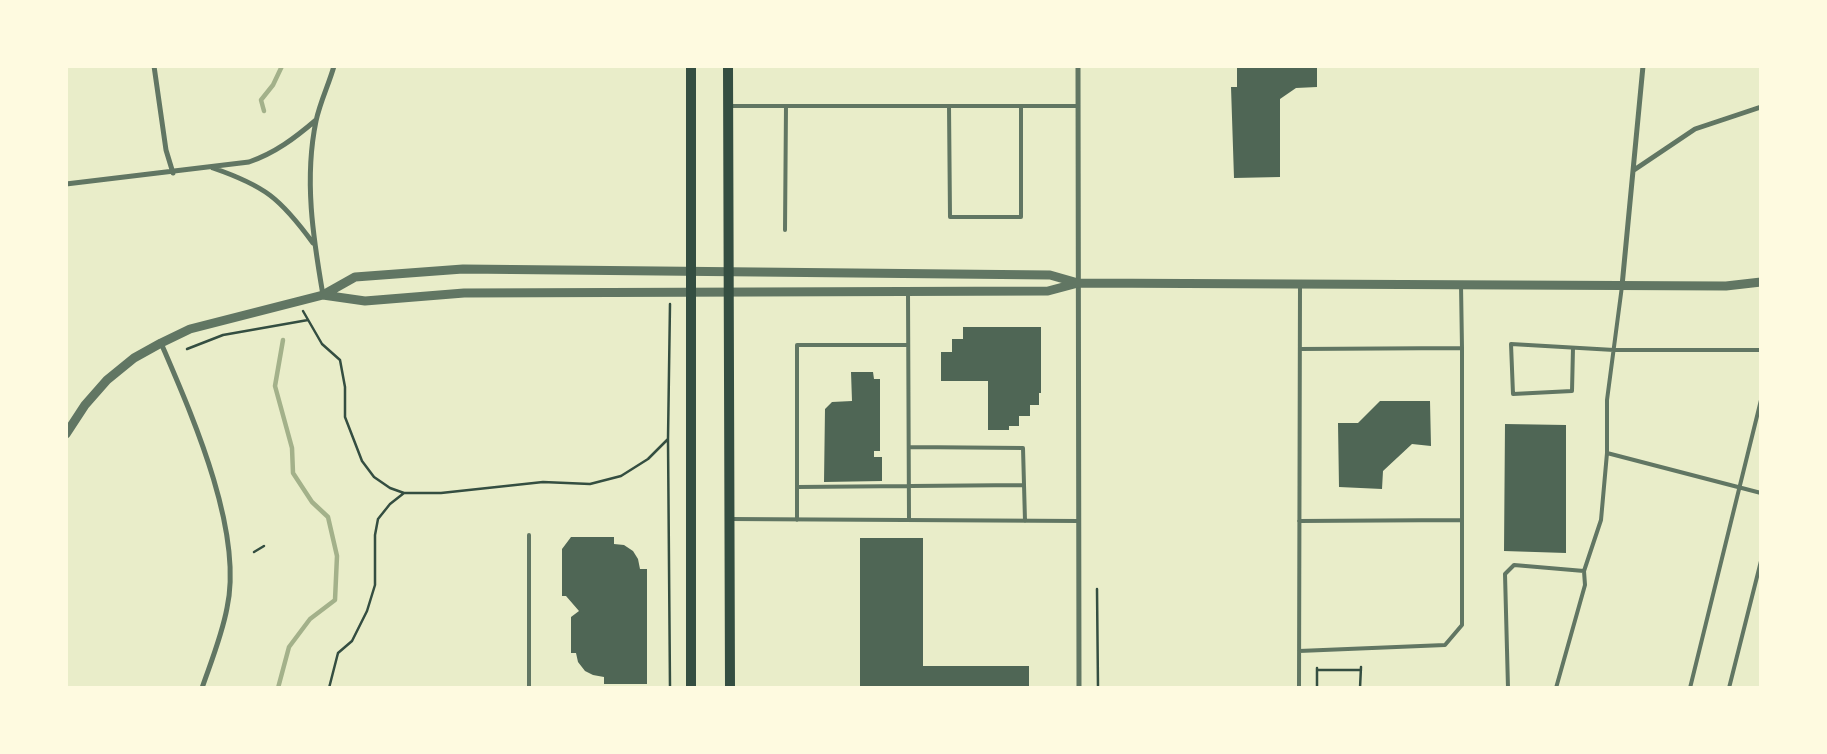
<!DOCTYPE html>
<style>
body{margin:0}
#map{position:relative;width:1827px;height:754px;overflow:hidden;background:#e9edc9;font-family:Signika,sans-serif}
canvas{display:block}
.frame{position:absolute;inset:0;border:68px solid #fefae0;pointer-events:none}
</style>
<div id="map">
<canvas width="1827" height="754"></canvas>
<div class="frame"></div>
</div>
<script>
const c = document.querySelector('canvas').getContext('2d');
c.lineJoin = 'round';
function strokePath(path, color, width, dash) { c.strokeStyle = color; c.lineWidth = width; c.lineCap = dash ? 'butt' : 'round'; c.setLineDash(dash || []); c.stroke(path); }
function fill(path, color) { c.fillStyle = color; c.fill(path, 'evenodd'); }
strokePath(new Path2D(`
 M 264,111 L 261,100 L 273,85 L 282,66
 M 278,688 L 289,647 L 310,619 L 335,600 L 337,556 L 328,517 L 312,502 L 293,473 L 292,448 L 275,386 L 283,340`), '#a3b18a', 4.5);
fill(new Path2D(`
 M 1237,66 L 1317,66 L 1317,87 L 1296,88 L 1280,99 L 1280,177 L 1234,178 L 1231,87 L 1237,87 Z
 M 963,327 L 1041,327 L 1041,393 L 1039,393 L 1039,405 L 1030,405 L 1030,416 L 1019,416 L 1019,426 L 1009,426 L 1009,430 L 988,430 L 988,381 L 941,381 L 941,352 L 952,352 L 952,339 L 963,339 Z
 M 851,372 L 873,372 L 874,379 L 880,379 L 880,451 L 874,451 L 874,457 L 882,457 L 882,481 L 824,482 L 825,409 L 832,402 L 852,401 Z
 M 1380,401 L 1430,401 L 1431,446 L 1412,444 L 1383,471 L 1382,489 L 1339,487 L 1338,423 L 1358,423 Z
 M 1505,424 L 1566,425 L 1566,553 L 1504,551 Z
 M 571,537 L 614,537 L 614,544 L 624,545 L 633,551 L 638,559 L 640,569 L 647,569 L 647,684 L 604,684 L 604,677 L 593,675 L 585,671 L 578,662 L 576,653 L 571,653 L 571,617 L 579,611 L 566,596 L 562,596 L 562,549 Z
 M 860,538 L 923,538 L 923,666 L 1029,666 L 1029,688 L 860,688 Z`), '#4f6655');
strokePath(new Path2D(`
 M 670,304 L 668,439 L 670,688
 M 303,311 L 322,344 L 340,360 L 345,387 L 345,417 L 362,461 L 374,477 L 390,488 L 404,493 L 441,493 L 543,482 L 590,484 L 621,476 L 648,459 L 668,439
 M 187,349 L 223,335 L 308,320
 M 254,552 L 264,546
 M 1097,589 L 1098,688
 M 1317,670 L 1361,670
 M 329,688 L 338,653 L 352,641 L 367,611 L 375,585 L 375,535 L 378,519 L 390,504 L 404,493
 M 1317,688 L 1317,668
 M 1360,688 L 1361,667`), '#344e41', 2.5);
strokePath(new Path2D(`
 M 730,106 L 1078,106
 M 949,106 L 950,217 L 1021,217 L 1021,106
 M 785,230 L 786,106
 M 1622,286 L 1607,400 L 1607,453 L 1761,493
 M 908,293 L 909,520
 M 1573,348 L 1572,391 L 1513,394 L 1511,344 L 1614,350 L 1761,350
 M 1300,349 L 1462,348 L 1461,285
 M 909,447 L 1023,448 L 1025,521
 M 797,487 L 1024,485
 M 730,519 L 1079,521
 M 797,520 L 797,345 L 908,345
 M 1299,521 L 1462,520
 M 529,535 L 529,688
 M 1584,571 L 1601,520 L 1607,453
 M 1299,651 L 1445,645 L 1462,625 L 1462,348
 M 1299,688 L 1300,284
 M 1508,688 L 1505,574 L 1514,565 L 1584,571 L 1585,585 L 1556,688
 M 1690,688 L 1761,400
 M 1729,688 L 1761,561`), '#617663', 4);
strokePath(new Path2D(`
 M 154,66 L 166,150 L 173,173
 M 1078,66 L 1079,688
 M 213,168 C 265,186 280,198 313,243
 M 1634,170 L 1695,129 L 1761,107
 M 66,184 L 249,162 C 275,153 295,138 316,120
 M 1622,286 L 1643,66
 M 323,295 C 313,237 304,179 316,121 C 320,102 329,84 334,66
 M 161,343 C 191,413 244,531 227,608 C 222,635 211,662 202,688`), '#617663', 5);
strokePath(new Path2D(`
 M 323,295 L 365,301 L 464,293 L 1048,291 L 1078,283 L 1726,286 L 1761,282
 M 66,434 L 85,405 L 107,380 L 134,358 L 161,343 L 190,329 L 323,295 L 355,277 L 463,269 L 1050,275 L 1078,283`), '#617663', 9);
strokePath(new Path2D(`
 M 728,66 L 730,688
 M 691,688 L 691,66`), '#344e41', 10);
</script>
